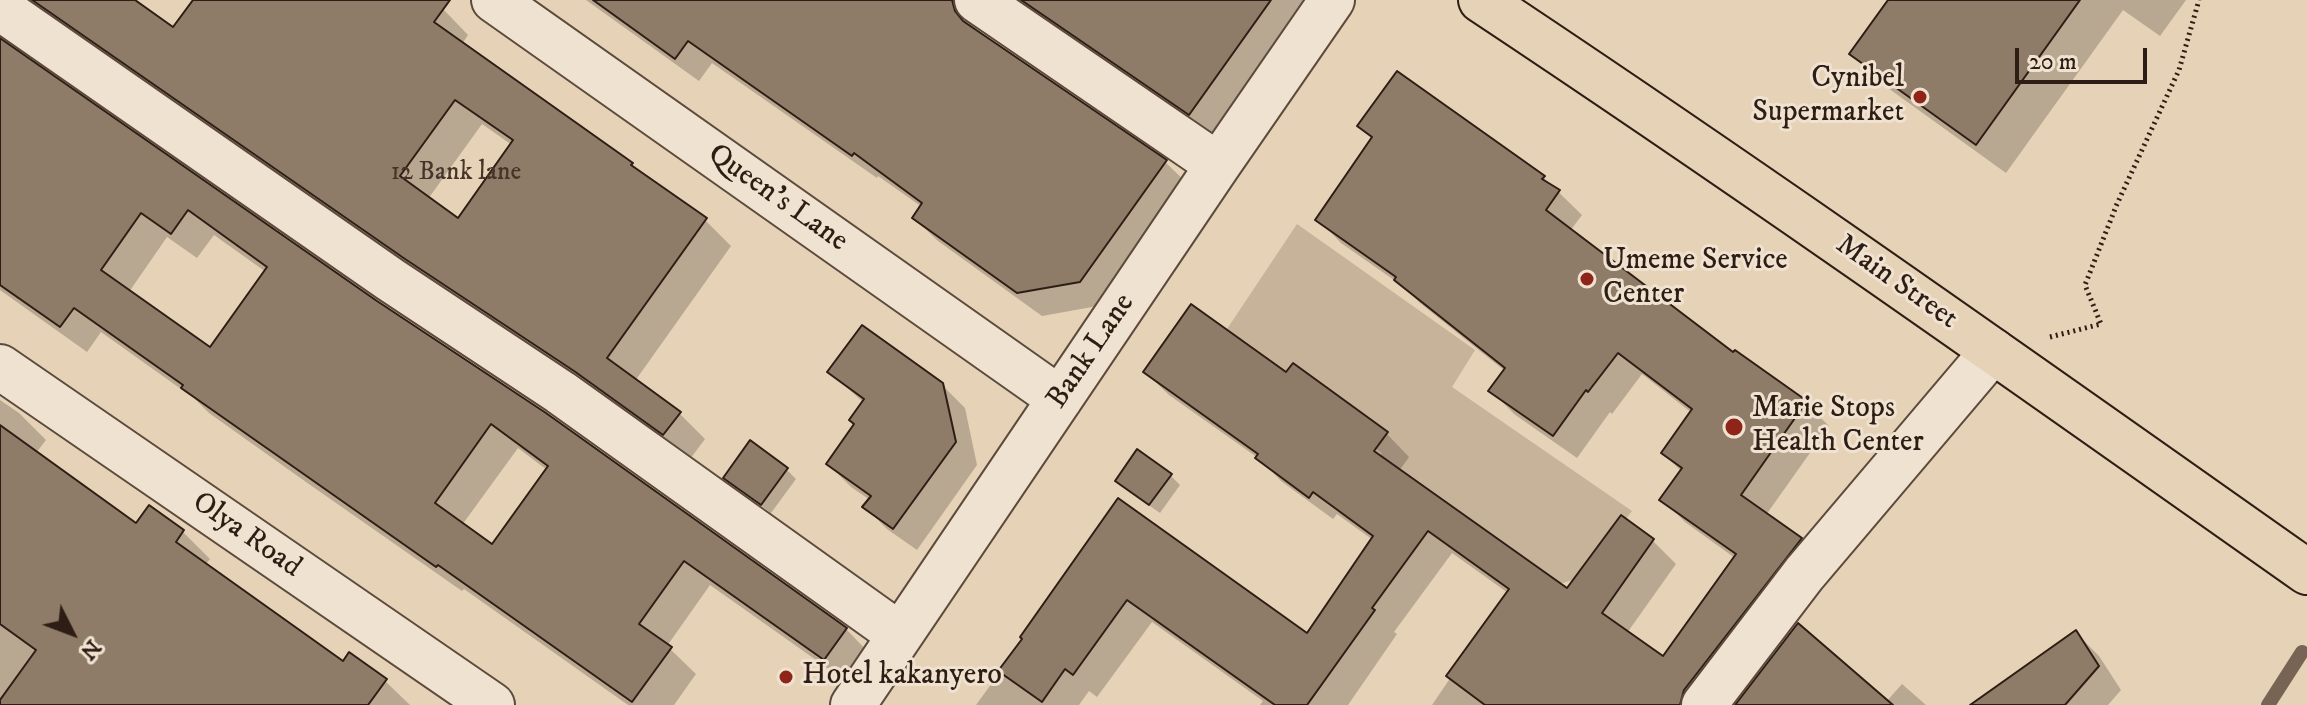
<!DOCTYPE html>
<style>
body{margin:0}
#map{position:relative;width:2307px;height:705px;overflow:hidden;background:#e6d2b6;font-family:"IM FELL DW Pica",serif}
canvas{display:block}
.north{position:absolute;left:32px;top:593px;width:80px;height:80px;-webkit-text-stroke:6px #efe2d0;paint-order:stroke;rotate:132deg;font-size:22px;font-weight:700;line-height:32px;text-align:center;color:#2e1d14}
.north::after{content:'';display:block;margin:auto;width:28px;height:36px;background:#2e1d14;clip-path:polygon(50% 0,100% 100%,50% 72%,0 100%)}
.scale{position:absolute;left:2015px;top:48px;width:132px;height:36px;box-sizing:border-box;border:4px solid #2e1d14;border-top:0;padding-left:10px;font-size:24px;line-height:28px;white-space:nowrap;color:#2e1d14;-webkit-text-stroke:6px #efe2d0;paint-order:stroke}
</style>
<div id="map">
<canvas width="2307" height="705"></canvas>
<div class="north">N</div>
<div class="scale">20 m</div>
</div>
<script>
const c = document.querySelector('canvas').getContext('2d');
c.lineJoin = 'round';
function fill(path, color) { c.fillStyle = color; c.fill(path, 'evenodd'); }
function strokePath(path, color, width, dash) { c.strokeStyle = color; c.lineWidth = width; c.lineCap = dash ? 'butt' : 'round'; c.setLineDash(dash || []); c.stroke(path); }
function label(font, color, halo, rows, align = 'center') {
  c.font = font + ' "IM FELL DW Pica",serif'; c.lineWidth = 6; c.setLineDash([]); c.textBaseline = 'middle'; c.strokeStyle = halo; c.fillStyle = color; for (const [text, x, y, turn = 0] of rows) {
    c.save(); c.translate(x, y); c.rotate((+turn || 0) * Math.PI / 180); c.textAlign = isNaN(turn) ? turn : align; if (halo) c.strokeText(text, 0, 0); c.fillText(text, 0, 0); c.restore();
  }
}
fill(new Path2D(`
 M 1297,224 L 1475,350 L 1452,387 L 1632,511 L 1582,577 L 1550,587 L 1373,467 L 1382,453 L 1221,338 Z`), '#c7b39a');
fill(new Path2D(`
 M 0,0 L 131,0 L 173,30 L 195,0 L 430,0 L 443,9 L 468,35 L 462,44 L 631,164 L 644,177 L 705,220 L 731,246 L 635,381 L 679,413 L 705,439 L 690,459 ZM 482,124 L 512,145 L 458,221 L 428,199 Z
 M 586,0 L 993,0 L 975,24 L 977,32 L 1165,162 L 1189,185 L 1103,305 L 1042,316 L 938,241 L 914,218 L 922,207 L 878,176 L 877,178 L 712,63 L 699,81 Z
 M 1010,0 L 1312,0 L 1213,137 Z
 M 1890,0 L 2186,0 L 2160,36 L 2123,10 L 2006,173 L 1881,83 L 1852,54 Z
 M 0,34 L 2,42 L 846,629 L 871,655 L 850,684 L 710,585 L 667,646 L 696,674 L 674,705 L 628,705 L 464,589 L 462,591 L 306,482 L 209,413 L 195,399 L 101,332 L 87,352 L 0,290 ZM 214,235 L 266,272 L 211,350 L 129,292 L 167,237 L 197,258 ZM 518,448 L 547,470 L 492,546 L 462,525 Z
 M 1360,126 L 1543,177 L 1582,215 L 1570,231 L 1733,355 L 1735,353 L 1806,403 L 1829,426 L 1766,515 L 1800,540 L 1823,563 L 1713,705 L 1432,705 L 1508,593 L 1452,553 L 1394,632 L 1397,634 L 1348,705 L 1260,705 L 1263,701 L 1152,622 L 1097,697 L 1089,691 L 1079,705 L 976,705 L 1024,639 L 1118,501 L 1307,636 L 1373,540 L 1337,514 L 1333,519 L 1281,481 L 1261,460 L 1169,395 L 1145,372 L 1286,375 L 1386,433 L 1409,457 L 1399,471 L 1568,591 L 1653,541 L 1676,564 L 1627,633 L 1663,659 L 1735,558 L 1685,522 L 1662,499 L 1682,472 L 1663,453 L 1692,413 L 1642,374 L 1612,414 L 1610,412 L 1577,458 L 1514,414 L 1491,390 L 1505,371 L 1420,303 L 1404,287 L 1341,243 L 1318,219 L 1373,139 Z
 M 830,372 L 942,385 L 965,408 L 977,465 L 917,550 L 887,529 L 865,507 L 870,500 L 851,487 L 828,464 L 856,425 L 864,403 Z
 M 0,400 L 19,413 L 46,440 L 36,453 L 137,526 L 183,532 L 210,559 L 205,565 L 344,664 L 385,681 L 410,705 L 0,705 Z
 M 750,443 L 787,470 L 796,479 L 771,513 L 736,487 L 726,478 Z
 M 1170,475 L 1180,485 L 1160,513 L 1127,490 L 1117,480 Z
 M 2076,633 L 2099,656 L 2121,690 L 2108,705 L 1973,705 Z
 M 1902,684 L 1926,705 L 1738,705 L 1886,702 Z`), '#0003');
strokePath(new Path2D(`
 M 2268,705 L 2302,652`), '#776454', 14);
const building = new Path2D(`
 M 32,0 L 135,0 L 173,27 L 193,0 L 450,0 L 434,22 L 633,163 L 631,165 L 707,218 L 607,358 L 681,412 L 663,435 L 574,371 L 405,259 ZM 455,100 L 513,140 L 458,218 L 400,176 Z
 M 593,0 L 952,0 L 955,11 L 963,21 L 1167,160 L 1080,282 L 1017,293 L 912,218 L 922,203 L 854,153 L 852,156 L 688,41 L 675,59 Z
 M 1021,0 L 1271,0 L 1189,115 Z
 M 1888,0 L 2080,0 L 1976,145 L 1849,54 Z
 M 0,38 L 377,301 L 546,413 L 847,628 L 824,660 L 684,561 L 639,624 L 672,647 L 632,702 L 438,565 L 436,567 L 278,456 L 181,388 L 183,385 L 74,308 L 60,327 L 0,285 ZM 188,210 L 267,267 L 210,347 L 101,270 L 141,213 L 171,234 ZM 491,424 L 548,466 L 492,544 L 435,503 Z
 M 1397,71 L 1545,176 L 1542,179 L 1560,190 L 1546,210 L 1733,352 L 1735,350 L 1807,401 L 1741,495 L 1802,538 L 1684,690 L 1680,705 L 1485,705 L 1446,676 L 1509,589 L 1428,531 L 1372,608 L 1375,610 L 1307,705 L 1275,705 L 1127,600 L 1073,675 L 1065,669 L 1042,702 L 998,671 L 1022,639 L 1020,637 L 1118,498 L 1307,633 L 1373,536 L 1313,492 L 1309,498 L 1255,458 L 1258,454 L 1143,372 L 1191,304 L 1286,372 L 1293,363 L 1388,432 L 1374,451 L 1567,588 L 1621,515 L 1654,539 L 1602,613 L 1663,656 L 1736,554 L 1659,500 L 1682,468 L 1661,453 L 1692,409 L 1618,353 L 1588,392 L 1586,390 L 1553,436 L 1488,391 L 1505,368 L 1394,280 L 1396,277 L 1315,220 L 1372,137 L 1357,126 Z
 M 862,325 L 943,383 L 956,442 L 893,529 L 862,507 L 871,496 L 826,464 L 854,424 L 849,420 L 864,399 L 827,372 Z
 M 0,425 L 136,523 L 149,505 L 184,530 L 176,542 L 343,661 L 349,652 L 387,679 L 368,705 L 0,705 L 0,700 L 36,650 L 0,624 Z
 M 750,440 L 788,468 L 761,505 L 723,478 Z
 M 1137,449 L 1172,474 L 1149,505 L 1115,481 Z
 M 1798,623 L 1893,705 L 1735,705 Z
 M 2076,630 L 2099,666 L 2065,705 L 1970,705 Z`);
fill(building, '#8e7b68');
strokePath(building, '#2e1d14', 2);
const minor = new Path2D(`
 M 494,0 L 1060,399
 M 977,0 L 1218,165
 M 0,8 L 391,280 L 560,392 L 900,635
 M 0,367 L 492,705
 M 853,705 L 1218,165 L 1332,0
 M 1704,705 L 1804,574 L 1993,351`);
const major = new Path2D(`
 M 1481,0 C 1760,185 2033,379 2307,572`);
strokePath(minor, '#5c4a3c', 48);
strokePath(major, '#2e1d14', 48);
strokePath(new Path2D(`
 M 2050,337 L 2101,324 L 2085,285 L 2117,204 L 2179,70 L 2199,0`), '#2e1d14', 5, [2, 4]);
strokePath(minor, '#efe2d0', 44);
strokePath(major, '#e6d2b6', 44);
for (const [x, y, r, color] of [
 [1920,97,8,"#8f2418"],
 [1587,279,8,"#8f2418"],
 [1734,427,10,"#8f2418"],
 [786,677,8,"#8f2418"]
]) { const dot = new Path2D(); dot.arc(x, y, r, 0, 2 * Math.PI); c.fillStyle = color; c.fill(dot); strokePath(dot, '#efe2d0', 3); }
label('26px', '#463429', null, [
 ["12 Bank lane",456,174]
]);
label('30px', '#2e1d14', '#efe2d0', [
 ["Cynibel",1904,80,"right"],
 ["Supermarket",1904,114,"right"],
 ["Umeme Service",1603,262],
 ["Center",1603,296],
 ["Marie Stops",1752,410],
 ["Health Center",1752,444],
 ["Hotel kakanyero",802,677]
], 'left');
label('30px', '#2e1d14', '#efe2d0', [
 ["Queen's Lane",777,199,35],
 ["Main Street",1896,283,35],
 ["Bank Lane",1092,352,-56],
 ["Olya Road",246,536,35]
]);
</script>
